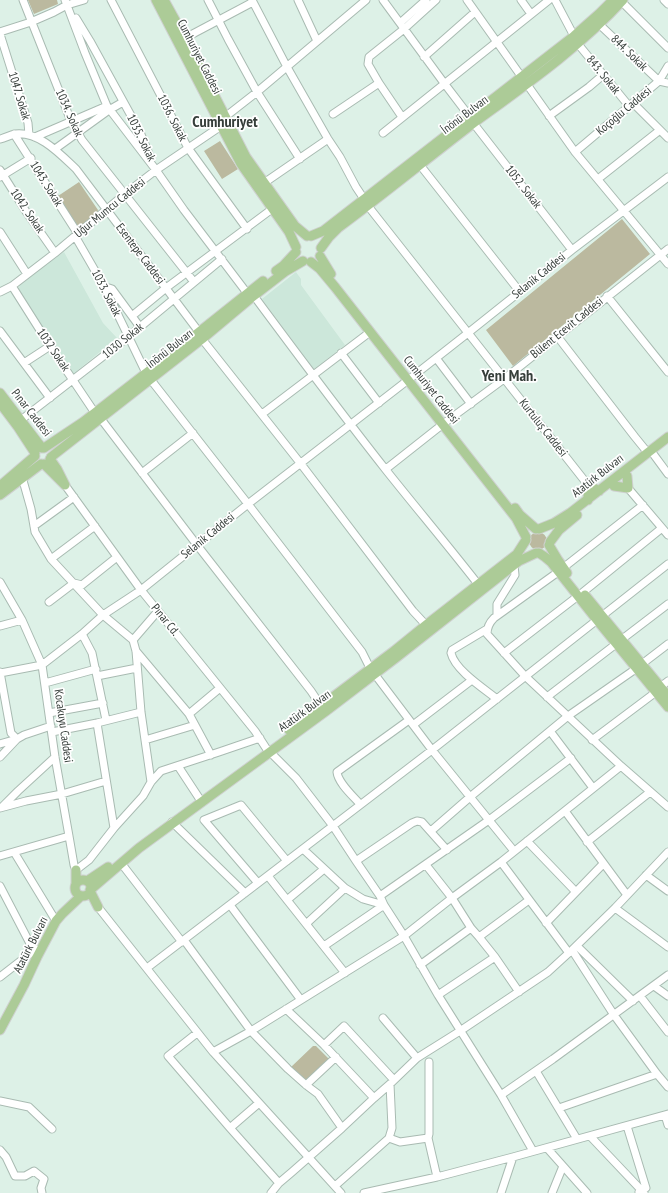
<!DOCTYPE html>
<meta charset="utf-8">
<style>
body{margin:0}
canvas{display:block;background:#ddf1e7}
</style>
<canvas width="668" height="1193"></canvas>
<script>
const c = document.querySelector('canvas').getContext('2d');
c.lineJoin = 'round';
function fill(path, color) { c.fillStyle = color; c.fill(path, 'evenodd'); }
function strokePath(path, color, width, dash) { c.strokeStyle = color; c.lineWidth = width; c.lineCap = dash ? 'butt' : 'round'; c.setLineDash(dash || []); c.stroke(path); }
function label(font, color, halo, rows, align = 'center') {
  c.font = font + ' "PT Sans Narrow",sans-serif'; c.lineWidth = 3.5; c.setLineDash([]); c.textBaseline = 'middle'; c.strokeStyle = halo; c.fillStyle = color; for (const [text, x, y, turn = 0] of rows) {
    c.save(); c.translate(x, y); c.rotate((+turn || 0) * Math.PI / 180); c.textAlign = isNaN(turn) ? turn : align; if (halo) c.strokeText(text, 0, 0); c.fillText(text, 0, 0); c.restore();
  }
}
fill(new Path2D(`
 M 64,252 L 103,323 L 117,338 L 73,374 L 18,290 L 20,284 Z
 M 296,272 L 301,279 L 301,285 L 345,345 L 314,369 L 262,299 Z`), '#cce7da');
fill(new Path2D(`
 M 28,0 L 57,0 L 58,4 L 34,14 Z
 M 220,141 L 238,169 L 222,179 L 204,151 Z
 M 79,182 L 98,210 L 97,214 L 79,228 L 76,225 L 58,196 Z
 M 622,219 L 650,254 L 513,366 L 486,330 Z
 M529 541a9 9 0 1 1 18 0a9 9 0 1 1-18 0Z
 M 313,1046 L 316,1046 L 330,1060 L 305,1082 L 290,1068 Z`), '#bbb99f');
const minor = new Path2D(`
 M 23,0 L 71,121 L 82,140 L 194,282
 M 65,0 L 85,53 L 107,106 L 156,170 L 184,210 L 247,293
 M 111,0 L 188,148 L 247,229
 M 208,0 L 228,39 L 257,92 L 300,159
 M 252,0 L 287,67 L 328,139 L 340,157 L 356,187 L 364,199
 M 298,0 L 317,41
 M 383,0 L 444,83 L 470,117
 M 467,0 L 575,152 L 668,264
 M 521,0 L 531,14
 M 555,0 L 574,36
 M 664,0 L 668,4
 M 622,2 L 668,48
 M 76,18 L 90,41 L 140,132 L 151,159
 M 400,23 L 426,0
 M 600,25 L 659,81 L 668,83
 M 0,32 L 31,22 L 54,12 L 67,5 L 84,0
 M 0,34 L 28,123 L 29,135
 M 185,38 L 253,2
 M 578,44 L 629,106
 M 424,57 L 475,12
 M 633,103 L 668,138
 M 333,114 L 379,83
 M 549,116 L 589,87 L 603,75
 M 225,117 L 257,92 L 366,0
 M 402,117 L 379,83 L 368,64 L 369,57 L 404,29 L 436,0
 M 474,124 L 572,250
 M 383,133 L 549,0
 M 14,134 L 78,234
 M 35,137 L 107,106
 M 0,139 C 5,138 10,135 15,134 C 39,131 60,154 76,169 L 199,332
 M 55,149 L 109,110 L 123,102
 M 575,152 L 659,81 L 668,66
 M 420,165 L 520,292
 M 0,170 L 27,213 L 55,253
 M 0,177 L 31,158
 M 598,179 L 660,130
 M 264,183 L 328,139
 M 368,206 L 588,485
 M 0,232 L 27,274
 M 75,236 L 105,288 L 146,373
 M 12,286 L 50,346 L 95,413
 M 105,288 L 109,288 L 112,289 L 140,327
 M 0,292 L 12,286 L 55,253 L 125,194 L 156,170 L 221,126
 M 254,296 C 297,354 341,413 386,470 C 417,509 450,548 481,588
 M 607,296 L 668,372
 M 132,316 L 166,288 L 272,209
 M 0,331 L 50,398
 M 557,336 L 635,437 L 648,453
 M 202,339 L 301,464 L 413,611 L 426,625
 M 341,353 L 379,403
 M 436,358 L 471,404
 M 24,363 L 50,346
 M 412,377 L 468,333 L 572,250 L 668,177
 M 151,380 L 248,504 L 362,652 L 370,668 L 432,750 L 514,851
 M 262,414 L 370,332
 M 101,419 L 197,545 L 311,691 L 321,706
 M 21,420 L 128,337 L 222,259
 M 447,421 L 504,379 L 668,249
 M 654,455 L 668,474
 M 386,469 L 443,424
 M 142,473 L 193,433
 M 22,477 L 31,509 L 35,532 L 51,559 L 103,615 L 133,640 L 136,651 L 141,712 L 151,782
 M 65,485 L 141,590 L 255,731 L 266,748 L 296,778 L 333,826 L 356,861 L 380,896 L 384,905 L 404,936 L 438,995 L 501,1095 L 533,1151
 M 628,488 L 668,535
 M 34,526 L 74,497
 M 51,559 L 95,526
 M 563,568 L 643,505
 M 558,572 L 494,618 C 489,623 487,627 487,634 L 525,676 L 621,766 L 668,807
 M 0,582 L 22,620 L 42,665 L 55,757 L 69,836 L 74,865 L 76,870 L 89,860 L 114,828 L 143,796 L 151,782 L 161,771 L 219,752 L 260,738
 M 582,593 L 662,528
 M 49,602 L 74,583 L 82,585 L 117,557
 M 497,615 L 497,604 L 515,575 L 514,565
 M 602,616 L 668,564
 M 0,626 L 22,620
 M 487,629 L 452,650 L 451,653 C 455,670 483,688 497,699
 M 82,634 L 92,653 L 106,720
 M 133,640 L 158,611
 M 621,640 L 668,604
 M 136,651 L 189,714 L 211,755
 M 504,653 L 578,596
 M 642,664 L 668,644
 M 0,672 L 11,733 L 17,739 L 0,744
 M 0,673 L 42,665 L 82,634 L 103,615 L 141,590 L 248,504 L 408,380
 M 97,676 L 137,668
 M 45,683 L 96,669
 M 660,687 L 668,681
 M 547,697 L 616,644
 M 49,713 L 103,703
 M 189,714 L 220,688
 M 97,723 L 114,828
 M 413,725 L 472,680
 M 550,731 L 593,788
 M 52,732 L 97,723 L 141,712
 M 145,740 L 195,725
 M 592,740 L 656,692
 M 0,757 L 17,739 L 24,735 L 51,726
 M 178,766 L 199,798
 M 360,804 C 353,796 338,783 337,772 L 409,720
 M 2,807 L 18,791 L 55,757
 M 0,808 L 26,801 L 62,794 L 106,781
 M 565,811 L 627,895
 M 172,822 L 245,893
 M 431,831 L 470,797 L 568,716 L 637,668
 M 527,841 L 576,892
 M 587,842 L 650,792
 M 303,849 L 345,888 L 363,899 L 384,905
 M 14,852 L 56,921
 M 0,856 L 69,836
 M 356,861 L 412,823 L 417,821 L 422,822 L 447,850
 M 501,862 L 569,953
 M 121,863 L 182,942
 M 426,865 L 452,898 L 471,928 L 479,937 L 495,957 L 519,992
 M 646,875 L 668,891
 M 268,876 L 345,973
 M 258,883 L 204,820 L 241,805 L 287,861
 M 0,886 L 37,957
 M 380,896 L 489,820 L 571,758
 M 287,900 L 324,869
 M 230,905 L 301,1000
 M 98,907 L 213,1052 L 341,1193
 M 615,908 L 668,947
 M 546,923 L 603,864
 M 306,924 L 345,888
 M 479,937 L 529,900
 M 184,940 L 251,1031 L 288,1069 L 306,1085 L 318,1094 L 342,1128
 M 324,946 L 384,905
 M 577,946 L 633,1001
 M 572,950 L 614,1015 L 657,1074 L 668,1087
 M 420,965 L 471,928
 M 147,968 L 432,750 L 597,620
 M 0,977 L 36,949
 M 654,986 L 668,996
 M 438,995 L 495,957
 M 640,996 L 668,1032
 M 286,1009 L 324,1045 L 374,1098
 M 383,1018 L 417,1058
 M 197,1033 L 168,1056 L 230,1128 L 279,1183
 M 324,1045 L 344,1026 L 394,1080
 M 213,1052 L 251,1031 L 404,936 L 452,898 L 501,862 L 621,766
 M 429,1062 L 429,1134 L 428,1138 L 437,1177
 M 536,1071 L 577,1139
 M 306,1085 L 336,1057
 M 501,1095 L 553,1059 L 668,975
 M 0,1101 L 29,1107 L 52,1129
 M 559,1108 L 657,1074
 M 665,1115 L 668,1125
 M 627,1126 L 646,1188 L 639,1192
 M 230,1128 L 259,1103
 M 590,1136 L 644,1193
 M 389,1138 L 400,1142 L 428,1138
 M 547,1148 L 587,1193
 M 0,1150 L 6,1157 L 15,1176 L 25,1176 L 34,1171 L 44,1179 L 41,1188 L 42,1193
 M 335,1186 L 389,1138 L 392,1128 L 390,1084
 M 271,1193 L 279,1183 L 292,1172 L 342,1128 L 374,1098 L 390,1084 L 417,1058 L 460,1031 L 548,972 L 572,950 L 615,908 L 668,852
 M 364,1193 L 437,1177 L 513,1157 L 668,1114
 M 501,1193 L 513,1157
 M 552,1193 L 563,1166`);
const major = new Path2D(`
 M 156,0 L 241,164 L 289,232 L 296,247
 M 164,0 L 185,38 L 246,157 L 295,226 L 307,236
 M 311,236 L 323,231 L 574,36 L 599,14 L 613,0
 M 321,248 L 329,237 L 338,228 C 384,194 429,157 475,122 C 527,84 580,47 623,0
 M 320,256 L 331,274
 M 311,262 L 320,269 L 335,287 L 516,518 L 526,537
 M 276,271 L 283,266 L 296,252
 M 0,393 L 42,448
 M 0,403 L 18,427 L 35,453
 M 44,448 L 83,422 L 199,332 L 263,281
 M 51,457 L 202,339 L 251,298 L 286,271 L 303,261
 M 44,464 L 65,485 L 57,469 L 50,459
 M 0,486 L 35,456
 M 614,486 L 628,488 L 627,476
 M 0,495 L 41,464
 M 588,500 L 588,485 L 599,491
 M 515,508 L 520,515 L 536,529
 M 539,529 L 554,523 L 570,513 L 668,437
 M 550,542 L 559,530 L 577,515
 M 549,545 L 558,560 L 567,573
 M 539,553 L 545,557 L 551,562 L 597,620 L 668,707
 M 585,595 L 668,696
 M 289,730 L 394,651 L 426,625 L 517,554 L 526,540
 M75 888a8 8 0 1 1 16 0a8 8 0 1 1-16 0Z
 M 87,881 L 108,867
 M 76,884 L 76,870
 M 90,890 L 139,848 L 326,711 L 397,657 L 519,561 L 536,553
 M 90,891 L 98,907
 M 0,1030 L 24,985 L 37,957 L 56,921 L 62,914 L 81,896`);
strokePath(minor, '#a9bbb2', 9);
strokePath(major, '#cfd1d0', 11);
strokePath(minor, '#fff', 7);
strokePath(major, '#accb97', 9);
label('12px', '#363e3a', '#fff', [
 ["844. Sokak",629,53,44],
 ["Cumhuriyet Caddesi",199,57,63],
 ["843. Sokak",603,75,51],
 ["1047. Sokak",19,96,73],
 ["Koçoğlu Caddesi",624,111,-40],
 ["1034. Sokak",69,113,66],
 ["İnönü Bulvarı",465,115,-37],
 ["1036. Sokak",172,118,63],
 ["1035. Sokak",141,138,64],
 ["1043. Sokak",46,184,58],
 ["1052. Sokak",523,187,52],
 ["Uğur Mumcu Caddesi",110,208,-39],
 ["1042. Sokak",27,211,56],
 ["Esentepe Caddesi",140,254,53],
 ["Selanik Caddesi",539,276,-39],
 ["1033. Sokak",106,293,63],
 ["Bülent Ecevit Caddesi",567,328,-39],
 ["1030 Sokak",123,341,-39],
 ["İnönü Bulvarı",170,349,-38],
 ["1032 Sokak",53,350,56],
 ["Cumhuriyet Caddesi",431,390,52],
 ["Pınar Caddesi",31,413,52],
 ["Kurtuluş Caddesi",543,428,52],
 ["Atatürk Bulvarı",598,476,-38],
 ["Selanik Caddesi",208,536,-39],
 ["Pınar Cd.",165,620,51],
 ["Atatürk Bulvarı",305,711,-36],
 ["Kocakuyu Caddesi",63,726,82],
 ["Atatürk Bulvarı",31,945,-63]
]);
label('bold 16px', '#363e3a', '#fff', [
 ["Cumhuriyet",225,122],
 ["Yeni Mah.",509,376]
]);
</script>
